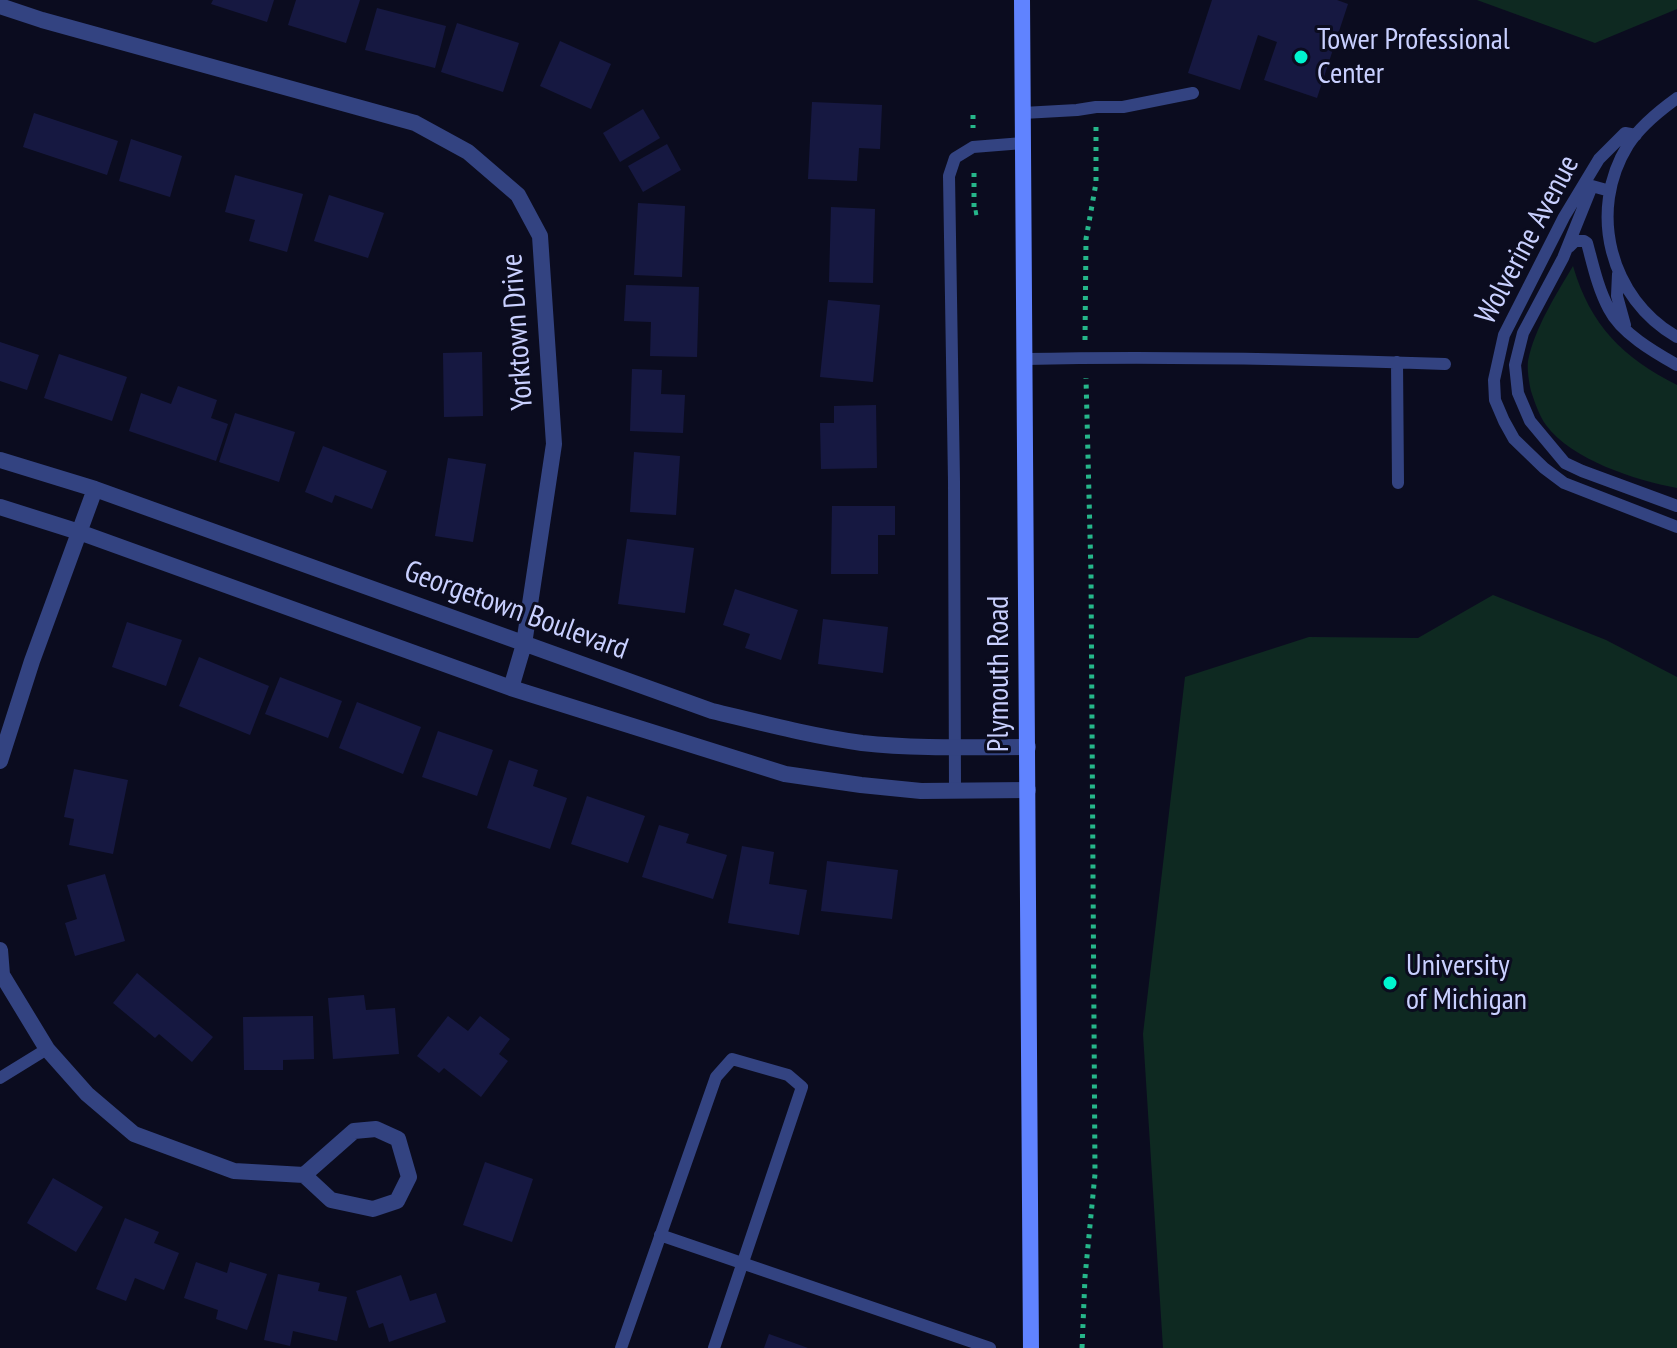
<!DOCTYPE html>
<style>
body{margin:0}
canvas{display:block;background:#0b0c1f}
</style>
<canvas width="1677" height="1348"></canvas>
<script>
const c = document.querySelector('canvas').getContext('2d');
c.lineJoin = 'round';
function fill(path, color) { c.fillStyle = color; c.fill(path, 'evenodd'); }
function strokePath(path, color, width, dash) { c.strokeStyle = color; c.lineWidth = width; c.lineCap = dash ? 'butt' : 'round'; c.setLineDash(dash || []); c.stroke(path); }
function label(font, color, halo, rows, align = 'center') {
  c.font = font + ' "PT Sans Narrow",sans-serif'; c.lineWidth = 6; c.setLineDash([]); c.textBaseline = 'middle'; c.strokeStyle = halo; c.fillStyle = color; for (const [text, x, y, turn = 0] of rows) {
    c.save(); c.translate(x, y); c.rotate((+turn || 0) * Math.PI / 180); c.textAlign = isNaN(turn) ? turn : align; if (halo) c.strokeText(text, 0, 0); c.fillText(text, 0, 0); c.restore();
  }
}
fill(new Path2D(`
 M 1477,0 L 1677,0 L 1677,9 L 1595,43 Z
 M 1573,266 C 1590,325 1623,358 1677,385 L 1677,488 C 1635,480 1572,460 1546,425 C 1539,415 1535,403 1531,391 C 1529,382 1527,370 1528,361 C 1535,327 1556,295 1573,266 Z
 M 1493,595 L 1606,640 L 1677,677 L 1677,1348 L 1163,1348 L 1143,1034 L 1185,677 L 1309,637 L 1418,638 Z`), '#0e2921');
fill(new Path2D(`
 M 213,0 L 274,0 L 267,22 L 211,4 Z
 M 296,0 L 360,0 L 346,43 L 288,25 Z
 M 1212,0 L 1337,0 L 1348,4 L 1317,98 L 1264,80 L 1277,42 L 1258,35 L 1240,90 L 1188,73 Z
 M 377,8 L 446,26 L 435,68 L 365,50 Z
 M 457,23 L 519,43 L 503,92 L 441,72 Z
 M 560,41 L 611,64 L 591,109 L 540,86 Z
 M 812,102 L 882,105 L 880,149 L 859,148 L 857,181 L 808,179 Z
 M 643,109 L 660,138 L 620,162 L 603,133 Z
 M 34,113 L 118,141 L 107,175 L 23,147 Z
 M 131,139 L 182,156 L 170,197 L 119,181 Z
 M 667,144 L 681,170 L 643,192 L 628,166 Z
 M 235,175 L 303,194 L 287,252 L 249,241 L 255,220 L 225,212 Z
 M 329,195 L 384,213 L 368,258 L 314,241 Z
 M 638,203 L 685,206 L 682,277 L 634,275 Z
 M 831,207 L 875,209 L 873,283 L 829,282 Z
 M 626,285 L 699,287 L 697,357 L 650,356 L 651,322 L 624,321 Z
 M 828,300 L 880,305 L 873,382 L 820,377 Z
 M 0,342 L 39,355 L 27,390 L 0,381 Z
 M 482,352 L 483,416 L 444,417 L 443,353 Z
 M 59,354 L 127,377 L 112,421 L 44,398 Z
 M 632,369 L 662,370 L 661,394 L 685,395 L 683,433 L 630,431 Z
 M 178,386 L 217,400 L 211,418 L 228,424 L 216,461 L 129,431 L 141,393 L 171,404 Z
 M 876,405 L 877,468 L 821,469 L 820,423 L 834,423 L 834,406 Z
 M 235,413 L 295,432 L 279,482 L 219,462 Z
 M 323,446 L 387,471 L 372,509 L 335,495 L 332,503 L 305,492 Z
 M 634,452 L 680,456 L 676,515 L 630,512 Z
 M 448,458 L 486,464 L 473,542 L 435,536 Z
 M 832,506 L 895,506 L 895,535 L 878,535 L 878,574 L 831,574 Z
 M 627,539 L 694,548 L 685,613 L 618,604 Z
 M 735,589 L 798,610 L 781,660 L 745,648 L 750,634 L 723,625 Z
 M 823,619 L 888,627 L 883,673 L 818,664 Z
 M 127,622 L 182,640 L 166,686 L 112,667 Z
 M 199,657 L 269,686 L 250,735 L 179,706 Z
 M 280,677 L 342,701 L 328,738 L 265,714 Z
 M 357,702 L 421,727 L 403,774 L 339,748 Z
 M 438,731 L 493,750 L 477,796 L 422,777 Z
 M 509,760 L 538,770 L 533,786 L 567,798 L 550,849 L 487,828 Z
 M 74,769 L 128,780 L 113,854 L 69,845 L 74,819 L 64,817 Z
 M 587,796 L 645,816 L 628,863 L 571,844 Z
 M 659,825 L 689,834 L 686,843 L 727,855 L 713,899 L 642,877 Z
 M 742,846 L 774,852 L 769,884 L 807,890 L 799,935 L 728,923 Z
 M 827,861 L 898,870 L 892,919 L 821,911 Z
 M 105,874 L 125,941 L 75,956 L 65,923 L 77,919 L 67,885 Z
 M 137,973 L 213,1037 L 192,1062 L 159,1034 L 155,1038 L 113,1003 Z
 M 364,995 L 366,1010 L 395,1008 L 399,1054 L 333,1059 L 328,998 Z
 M 313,1016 L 314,1059 L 283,1060 L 283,1070 L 244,1070 L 243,1017 Z
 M 448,1016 L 468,1031 L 480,1016 L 510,1039 L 499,1054 L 508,1061 L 481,1097 L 444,1068 L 439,1073 L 417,1056 Z
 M 485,1162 L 533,1179 L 512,1242 L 463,1225 Z
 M 53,1178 L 103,1207 L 76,1252 L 27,1223 Z
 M 125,1218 L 159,1232 L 154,1243 L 179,1253 L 164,1290 L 135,1278 L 126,1301 L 96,1289 Z
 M 196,1262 L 227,1273 L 230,1262 L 267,1274 L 247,1330 L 216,1319 L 218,1310 L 184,1298 Z
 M 278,1274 L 320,1283 L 318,1291 L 347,1297 L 337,1341 L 293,1331 L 290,1346 L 264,1340 Z
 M 401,1275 L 410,1301 L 436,1293 L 446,1322 L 389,1342 L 383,1323 L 369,1328 L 356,1291 Z
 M 769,1334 L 808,1348 L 764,1348 Z`), '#161841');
strokePath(new Path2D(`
 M 973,115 L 973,128
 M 974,173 L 974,213 L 980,212
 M 1085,340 L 1086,239 L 1096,183 L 1096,127
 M 1082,1348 L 1085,1277 L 1095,1174 L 1091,574 L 1086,378`), '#26b68a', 5, [4, 6]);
strokePath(new Path2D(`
 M 1677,98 C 1659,111 1640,126 1628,145 C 1587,211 1610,299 1677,337
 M 1023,113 L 1077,110 L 1096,107 L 1123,107 L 1193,93
 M 1636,135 L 1625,133 L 1599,159 L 1564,217 L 1504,335 L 1494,380 L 1495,400 L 1504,421 L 1514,439 L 1544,468 L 1564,483 L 1677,527
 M 1610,191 L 1592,186 L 1563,258 L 1523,333 L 1515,365 L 1518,393 L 1530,421 L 1565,463 L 1582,471 L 1677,506
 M 1569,247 L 1575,241 L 1584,241 L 1587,243 C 1593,265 1598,289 1609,309 C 1621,333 1654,352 1677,365
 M 1618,274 L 1617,296 L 1625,325
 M 1025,359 C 1165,356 1305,359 1445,364
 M 1397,362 L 1398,483
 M 955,791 L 954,481 L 949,176 L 955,158 L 973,147 L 1023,143
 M 0,1078 L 47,1049
 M 660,1235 L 990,1348
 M 621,1348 L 716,1077 L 732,1059 L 788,1075 L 802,1087 L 714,1348`), '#334381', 12);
strokePath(new Path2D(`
 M 0,6 L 42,20 L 415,123 L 468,152 L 518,195 L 540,236 L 554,444 L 524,644 L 511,688
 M 0,460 L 95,489 L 712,711 C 762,723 811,736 862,743 C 917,749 973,747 1028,747
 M 0,507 L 79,532 L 511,688 L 785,774 L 861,785 L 921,791 L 1028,790
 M 0,761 L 32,661 L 95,489
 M 0,950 L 2,975 L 47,1049 L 87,1094 L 134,1134 L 234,1171 L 304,1175 L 331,1200 L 373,1209 L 397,1201 L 409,1177 L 398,1139 L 376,1129 L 354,1131 L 304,1175`), '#334381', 16);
strokePath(new Path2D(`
 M 1022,0 L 1031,1348`), '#6083ff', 16);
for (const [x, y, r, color] of [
 [1301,57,8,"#00f4d0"],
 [1390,983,8,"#00f4d0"]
]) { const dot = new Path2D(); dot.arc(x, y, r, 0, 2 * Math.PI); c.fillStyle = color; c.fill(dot); strokePath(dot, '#0b0c1f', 3); }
label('30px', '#c9d0ff', '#0b0c1f', [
 ["Tower Professional",1317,40],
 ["Center",1317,74],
 ["University",1406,966],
 ["of Michigan",1406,1000]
], 'left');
label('30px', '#c9d0ff', '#0b0c1f', [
 ["Wolverine Avenue",1528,240,-62],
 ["Yorktown Drive",518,332,-94],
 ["Georgetown Boulevard",516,611,20],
 ["Plymouth Road",999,674,-90]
]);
</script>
